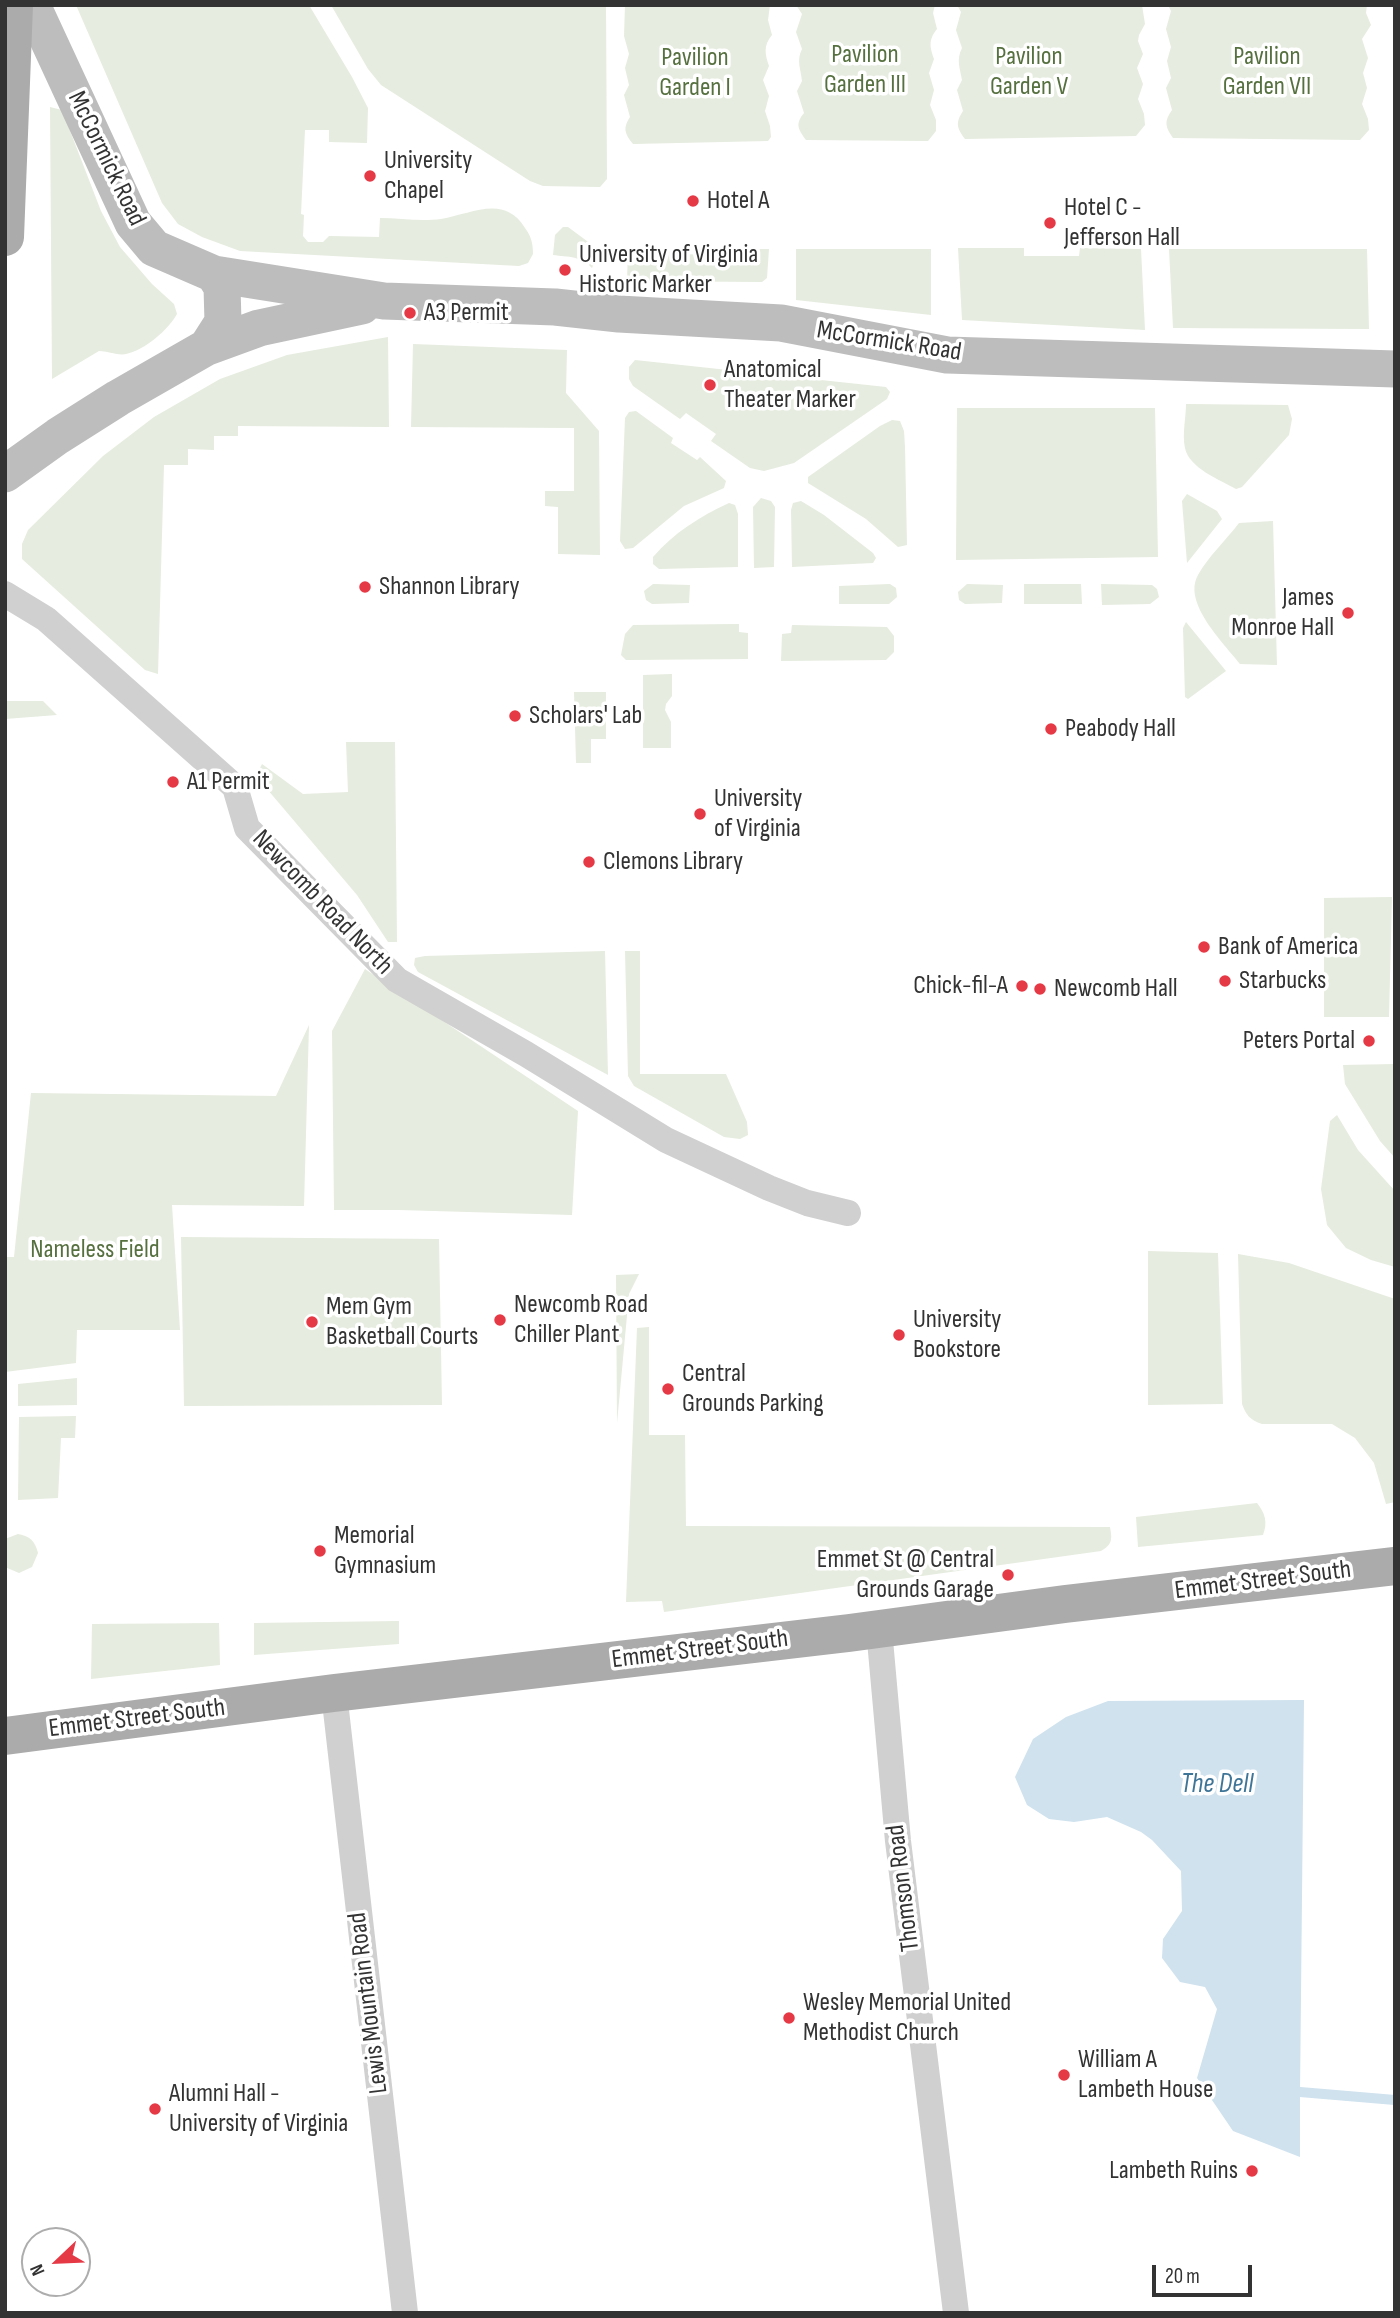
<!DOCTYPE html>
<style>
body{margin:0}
#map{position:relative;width:1400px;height:2318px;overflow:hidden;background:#fff;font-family:"Sofia Sans Condensed",sans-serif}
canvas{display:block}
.frame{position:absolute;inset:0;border:7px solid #333;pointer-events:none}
.north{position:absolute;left:21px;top:2227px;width:70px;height:70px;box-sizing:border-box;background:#fff;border:2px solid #adadad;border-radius:50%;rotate:247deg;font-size:19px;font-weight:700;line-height:28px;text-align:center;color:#333}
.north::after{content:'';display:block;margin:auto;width:24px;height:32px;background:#e63946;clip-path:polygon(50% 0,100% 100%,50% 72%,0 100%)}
.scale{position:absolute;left:1152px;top:2265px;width:100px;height:32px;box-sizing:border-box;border:4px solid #333;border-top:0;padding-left:9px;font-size:21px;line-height:24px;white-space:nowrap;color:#333;-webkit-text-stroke:5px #fff;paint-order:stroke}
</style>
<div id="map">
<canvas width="1400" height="2318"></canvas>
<div class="frame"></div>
<div class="north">N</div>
<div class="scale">20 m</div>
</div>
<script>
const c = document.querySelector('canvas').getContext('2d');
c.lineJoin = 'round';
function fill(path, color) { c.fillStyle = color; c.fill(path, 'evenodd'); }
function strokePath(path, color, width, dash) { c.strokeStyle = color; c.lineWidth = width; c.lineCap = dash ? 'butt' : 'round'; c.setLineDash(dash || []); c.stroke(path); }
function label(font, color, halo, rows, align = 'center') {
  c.font = font + ' "Sofia Sans Condensed",sans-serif'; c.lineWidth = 7; c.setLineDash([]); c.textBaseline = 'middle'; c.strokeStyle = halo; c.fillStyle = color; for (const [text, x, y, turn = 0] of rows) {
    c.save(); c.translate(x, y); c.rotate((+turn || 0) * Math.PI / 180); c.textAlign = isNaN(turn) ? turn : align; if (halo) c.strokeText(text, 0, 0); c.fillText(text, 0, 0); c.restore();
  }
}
fill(new Path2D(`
 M 76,5 L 309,5 L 352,77 L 368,108 L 367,143 L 329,142 L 329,130 L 305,130 L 301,214 L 304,215 L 303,236 L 308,242 L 323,242 L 329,236 L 379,237 L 380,218 C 399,218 421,222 441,219 C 472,214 504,194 525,228 C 531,236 533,243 533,254 L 528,263 L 519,266 L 240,251 L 202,237 L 178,224 L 162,203 Z
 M 331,5 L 606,5 L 607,179 L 600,187 L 543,186 L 530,181 L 381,85 L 368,69 Z
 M 625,5 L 770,5 L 768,20 L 772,35 C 763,46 765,54 769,66 L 763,80 L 769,96 L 765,111 L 770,126 L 771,137 L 768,141 L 633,144 C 624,133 623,128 630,117 L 624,95 L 629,85 L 625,68 L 629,54 L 624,36 Z
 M 796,5 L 935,5 L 933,13 L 937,29 C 928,40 930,47 934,59 L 929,73 L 934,90 L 930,105 L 936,120 L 936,131 L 928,141 L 806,140 C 798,129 795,124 804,113 L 797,91 L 802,81 C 801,69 796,61 802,49 L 796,32 L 802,14 Z
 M 957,5 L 1142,5 L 1145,24 L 1139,35 L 1138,41 L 1143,54 L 1137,68 L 1143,84 L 1138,99 L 1144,114 L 1145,125 L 1136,136 L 965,139 C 957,128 955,123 963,111 L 957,90 L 962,80 C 960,68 956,60 962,48 L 956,30 L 961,12 Z
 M 1168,5 L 1367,5 L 1366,13 L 1371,25 L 1362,39 L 1368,58 L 1363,73 L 1367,88 L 1362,104 L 1368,119 L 1369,130 L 1360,140 L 1173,138 C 1165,127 1164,121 1172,110 L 1166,88 L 1171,78 L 1167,61 L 1171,47 L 1166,29 L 1171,11 Z
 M 50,107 L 62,110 L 101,211 L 120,247 L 152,284 L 174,304 L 177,314 C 168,330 145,350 126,354 C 119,356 107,351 99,351 L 52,379 Z
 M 563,227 L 568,227 L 595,247 L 597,256 L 592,268 C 582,256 568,257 553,255 L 555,235 Z
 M 958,248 L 1024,248 L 1024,256 L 1079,256 L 1080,248 L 1141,249 L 1145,330 L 962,320 Z
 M 730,249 L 769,249 L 767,278 L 762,282 L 627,281 L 628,250 L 672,251 L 672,254 L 729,255 Z
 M 796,249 L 931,249 L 931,315 L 796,300 Z
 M 1169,249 L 1367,249 L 1369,329 L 1173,328 Z
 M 388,337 L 389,427 L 238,426 L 238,436 L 214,436 L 214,450 L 188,449 L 188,465 L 164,465 L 158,674 L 145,670 L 22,559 L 22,544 L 28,530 L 103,456 L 154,417 L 220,379 L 287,355 Z
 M 413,344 L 567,350 L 566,393 L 599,431 L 600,555 L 558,554 L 558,507 L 545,506 L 545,491 L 574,491 L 574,428 L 411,427 Z
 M 635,360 L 886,387 L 890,392 L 887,399 L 794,463 L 764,471 L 750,468 L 711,441 L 716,434 L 686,413 L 680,419 L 633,386 L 629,379 L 629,367 Z
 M 1186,404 L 1288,405 L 1292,419 L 1289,435 L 1242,487 L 1236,489 C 1220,480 1189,468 1185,448 C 1182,434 1186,418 1186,404 Z
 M 957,408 L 1155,408 L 1158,557 L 956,560 Z
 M 636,411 L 673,438 L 671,443 L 697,460 L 700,457 L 726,481 L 724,488 L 684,506 L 633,548 L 625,549 L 620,541 L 625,418 L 629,412 Z
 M 892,420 L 900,421 L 904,431 L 905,447 L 907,545 L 898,547 L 866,519 L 808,483 L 808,477 L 880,426 Z
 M 1187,494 L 1217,511 L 1222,519 L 1187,563 L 1182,501 Z
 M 761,498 L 771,501 L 775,507 L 774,567 L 754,568 L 753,507 Z
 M 801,501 L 824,515 L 873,553 L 876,558 L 873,563 L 792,567 L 791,510 L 793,503 Z
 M 729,503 L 735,505 L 738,514 L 738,567 L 659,569 L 653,564 L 653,557 C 675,532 699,517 729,503 Z
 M 1273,521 L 1277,665 L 1240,664 C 1224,643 1182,603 1198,575 C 1208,557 1226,540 1239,523 Z
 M 653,584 L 690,585 L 689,603 L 652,604 L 646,600 L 644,591 Z
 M 890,584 L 896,588 L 897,597 L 889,604 L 839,604 L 839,586 Z
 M 967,584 L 1003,585 L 1002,603 L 965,604 L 959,600 L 958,592 Z
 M 1024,584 L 1081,584 L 1082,604 L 1024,604 Z
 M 1101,584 L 1152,585 L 1157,589 L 1159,597 L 1150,604 L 1102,605 Z
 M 1186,622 L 1226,671 L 1188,699 L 1185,697 L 1183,628 Z
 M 739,624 L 739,632 L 748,633 L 748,659 L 626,660 L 621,655 L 625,634 L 633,625 Z
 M 792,625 L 887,627 L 894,636 L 894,652 L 886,660 L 781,661 L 782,634 L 791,633 Z
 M 672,674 L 672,696 L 666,704 L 665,710 L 671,722 L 671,748 L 643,748 L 643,675 Z
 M 574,692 L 606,692 L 606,739 L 591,739 L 591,763 L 576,763 Z
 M 5,701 L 43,701 L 57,715 L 5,719 Z
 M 346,742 L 395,742 L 397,942 L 388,942 L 357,895 L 256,776 L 262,764 L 303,794 L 348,792 Z
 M 1392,897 L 1389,1017 L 1324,1017 L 1324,898 Z
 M 605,951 L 608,1075 L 418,972 L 414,965 L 415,958 L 425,956 Z
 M 625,951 L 640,951 L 640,1074 L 726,1074 L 747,1122 L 748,1135 L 740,1139 L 724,1137 L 634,1086 L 628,1076 Z
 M 365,969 L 578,1111 L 572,1215 L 399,1210 L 334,1210 L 332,1031 Z
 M 309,1025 L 304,1206 L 172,1205 L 180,1330 L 77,1330 L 76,1363 L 5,1372 L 5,1257 L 14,1257 L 31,1093 L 276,1096 Z
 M 1395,1064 L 1395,1158 L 1380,1141 L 1345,1084 L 1343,1065 Z
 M 1337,1115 L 1358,1150 L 1395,1191 L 1395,1267 L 1371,1260 L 1346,1248 L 1327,1225 L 1321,1189 L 1330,1121 Z
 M 181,1237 L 439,1239 L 442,1405 L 184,1406 Z
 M 1148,1251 L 1218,1253 L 1223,1404 L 1148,1405 Z
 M 1238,1254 L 1289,1263 L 1395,1299 L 1395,1502 L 1386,1504 L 1374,1463 L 1355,1438 L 1332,1424 L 1262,1424 C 1250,1420 1246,1415 1242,1404 Z
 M 639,1274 L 629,1294 L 617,1423 L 616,1275 Z
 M 649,1327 L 649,1435 L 685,1435 L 686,1526 L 1110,1527 C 1112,1539 1113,1544 1101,1551 L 664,1612 L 662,1601 L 626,1602 L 637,1328 Z
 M 77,1378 L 77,1405 L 18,1406 L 18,1384 Z
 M 76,1416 L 75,1438 L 61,1438 L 58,1498 L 18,1500 L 19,1417 Z
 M 1257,1503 C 1265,1513 1268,1522 1263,1535 L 1138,1547 L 1136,1517 Z
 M 18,1534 C 30,1536 35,1541 38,1553 L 32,1567 L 19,1573 L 5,1567 L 5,1539 Z
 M 399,1621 L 399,1644 L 254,1655 L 254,1623 Z
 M 219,1623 L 220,1665 L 91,1679 L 92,1624 Z`), '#e6ecdf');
fill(new Path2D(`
 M 1304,1700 L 1300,2092 L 1300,2157 L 1233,2131 L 1197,2078 L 1217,2009 L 1205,1987 L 1180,1982 L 1162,1958 L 1163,1939 L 1182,1911 L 1181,1871 L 1152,1840 L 1141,1832 L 1107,1817 L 1074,1822 L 1049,1819 L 1027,1805 L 1015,1777 L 1033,1739 L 1066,1717 L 1108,1701 Z`), '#cfe2ee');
strokePath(new Path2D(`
 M 1300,2092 L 1395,2100`), '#cfe2ee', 10);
strokePath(new Path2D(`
 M 5,594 L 46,619 L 235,787 L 247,828 L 397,980 L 526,1054 L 666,1140 L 769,1188 L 807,1203 L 848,1213
 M 879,1629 L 898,1841 L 956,2313
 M 334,1693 L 405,2313`), '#d0d0d0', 26);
strokePath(new Path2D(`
 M 32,5 L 133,223 L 154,248 L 214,274 L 384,301 L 555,307 L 619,314 L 781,323 L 947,355 L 1395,369
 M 207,347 L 223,322 L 222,287 L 214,274
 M 5,474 L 58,436 L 118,398 L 207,347 L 259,328 L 362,306`), '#bdbdbd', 37);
strokePath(new Path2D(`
 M 5,237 L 14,5
 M 5,1736 L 334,1693 L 849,1633 L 1065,1604 L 1395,1566`), '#ababab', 38);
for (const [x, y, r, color] of [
 [370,176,7,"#e63946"],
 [693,201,7,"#e63946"],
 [1050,223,7,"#e63946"],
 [565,270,7,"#e63946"],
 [410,313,7,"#e63946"],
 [710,385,7,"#e63946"],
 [365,587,7,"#e63946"],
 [1348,613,7,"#e63946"],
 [515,716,7,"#e63946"],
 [1051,729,7,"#e63946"],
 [173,782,7,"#e63946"],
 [700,814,7,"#e63946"],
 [589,862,7,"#e63946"],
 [1204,947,7,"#e63946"],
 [1225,981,7,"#e63946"],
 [1022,986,7,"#e63946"],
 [1040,989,7,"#e63946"],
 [1369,1041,7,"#e63946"],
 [500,1320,7,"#e63946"],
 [312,1322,7,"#e63946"],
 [899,1335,7,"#e63946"],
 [668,1389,7,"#e63946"],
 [320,1551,7,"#e63946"],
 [1008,1575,7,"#e63946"],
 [789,2018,7,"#e63946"],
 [1064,2075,7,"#e63946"],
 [155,2109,7,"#e63946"],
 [1252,2171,7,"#e63946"]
]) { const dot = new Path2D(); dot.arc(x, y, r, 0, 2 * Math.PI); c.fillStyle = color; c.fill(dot); strokePath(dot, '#fff', 2.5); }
label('26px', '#56703f', '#fff', [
 ["Pavilion",865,55],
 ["Garden III",865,85],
 ["Pavilion",1029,57],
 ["Garden V",1029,87],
 ["Pavilion",1267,57],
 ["Garden VII",1267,87],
 ["Pavilion",695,58],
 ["Garden I",695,88],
 ["Nameless Field",95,1250]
]);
label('26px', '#333', '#fff', [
 ["McCormick Road",106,159,64],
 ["McCormick Road",889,342,9],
 ["Newcomb Road North",322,903,46],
 ["Emmet Street South",1263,1581,-7],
 ["Emmet Street South",700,1650,-7],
 ["Emmet Street South",137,1719,-7],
 ["Thomson Road",904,1888,-97],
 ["Lewis Mountain Road",369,2003,-97]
]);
label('26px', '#333', '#fff', [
 ["University",384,161],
 ["Chapel",384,191],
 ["Hotel A",707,201],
 ["Hotel C -",1064,208],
 ["Jefferson Hall",1064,238],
 ["University of Virginia",579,255],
 ["Historic Marker",579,285],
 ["A3 Permit",424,313],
 ["Anatomical",724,370],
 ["Theater Marker",724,400],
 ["Shannon Library",379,587],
 ["James",1334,598,"right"],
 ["Monroe Hall",1334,628,"right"],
 ["Scholars' Lab",529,716],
 ["Peabody Hall",1065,729],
 ["A1 Permit",187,782],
 ["University",714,799],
 ["of Virginia",714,829],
 ["Clemons Library",603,862],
 ["Bank of America",1218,947],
 ["Starbucks",1239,981],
 ["Chick-fil-A",1008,986,"right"],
 ["Newcomb Hall",1054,989],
 ["Peters Portal",1355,1041,"right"],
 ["Newcomb Road",514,1305],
 ["Chiller Plant",514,1335],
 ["Mem Gym",326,1307],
 ["Basketball Courts",326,1337],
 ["University",913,1320],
 ["Bookstore",913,1350],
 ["Central",682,1374],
 ["Grounds Parking",682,1404],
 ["Memorial",334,1536],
 ["Gymnasium",334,1566],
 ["Emmet St @ Central",994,1560,"right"],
 ["Grounds Garage",994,1590,"right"],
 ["Wesley Memorial United",803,2003],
 ["Methodist Church",803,2033],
 ["William A",1078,2060],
 ["Lambeth House",1078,2090],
 ["Alumni Hall -",169,2094],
 ["University of Virginia",169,2124],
 ["Lambeth Ruins",1238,2171,"right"]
], 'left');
label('italic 28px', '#3f7597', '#fff', [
 ["The Dell",1217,1785]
]);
</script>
